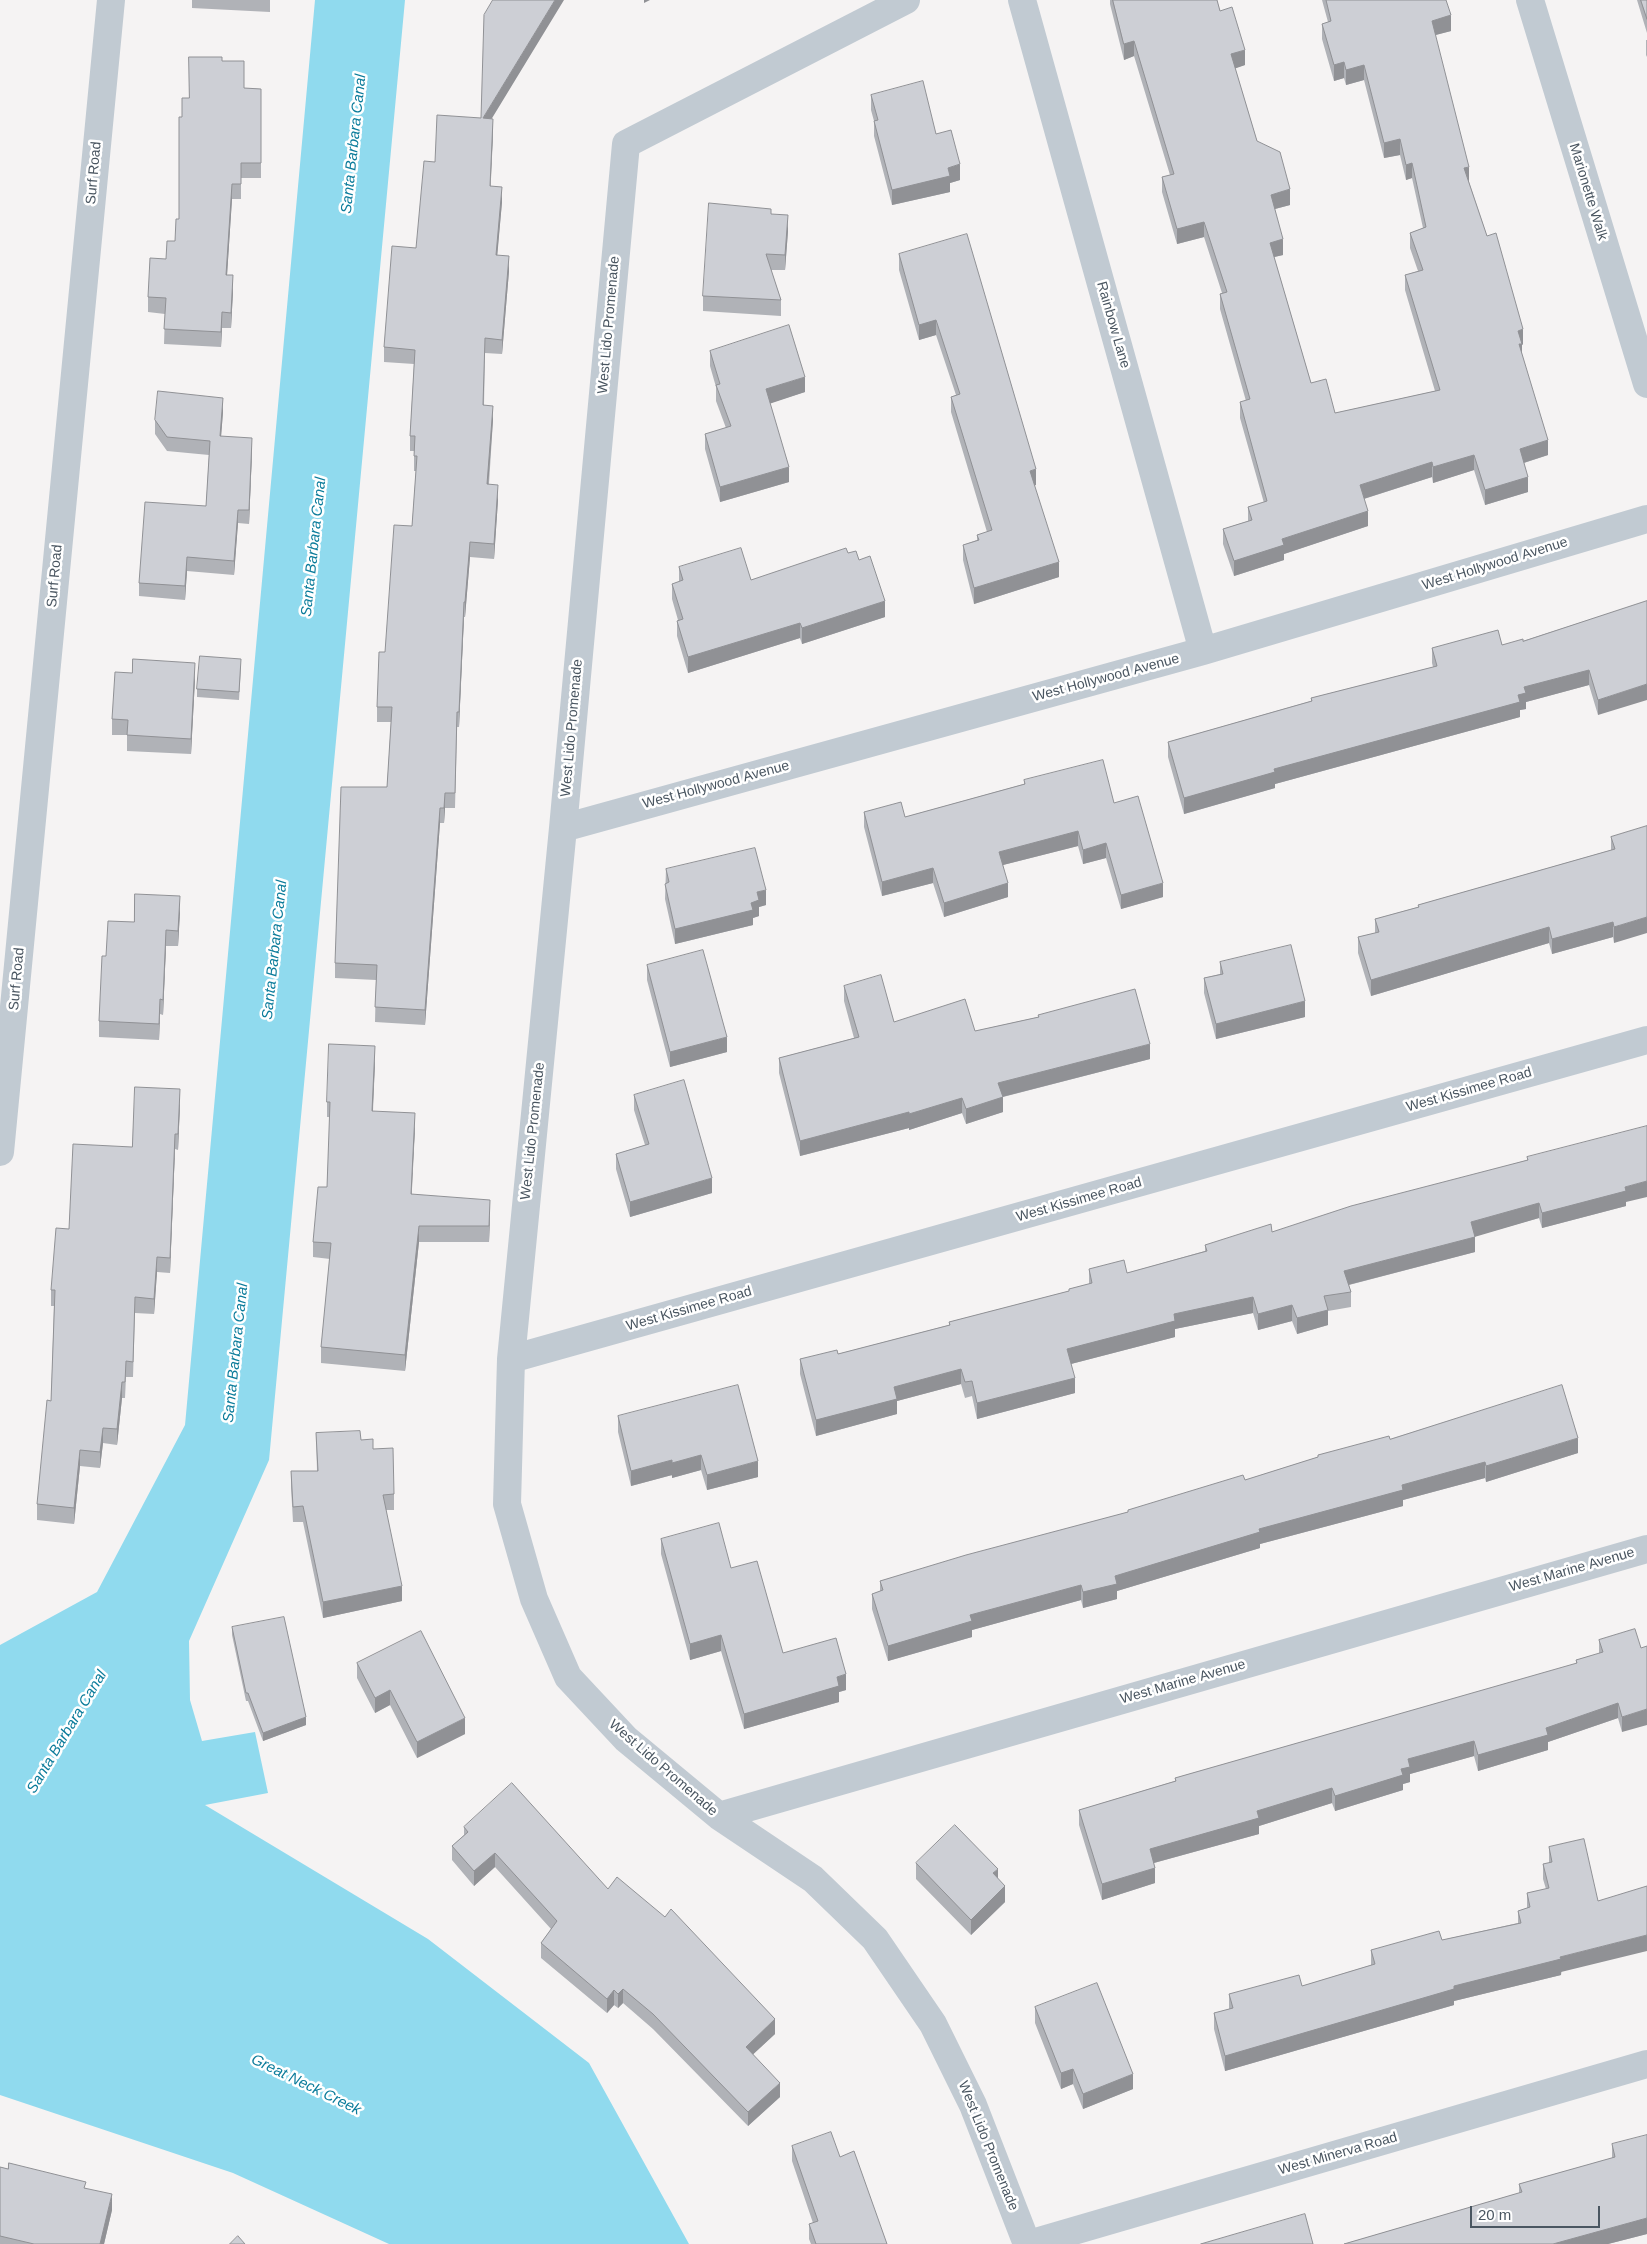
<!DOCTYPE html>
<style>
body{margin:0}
#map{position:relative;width:1647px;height:2244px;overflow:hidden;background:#f5f3f3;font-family:Helvetica,sans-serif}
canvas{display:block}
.scale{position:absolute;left:1470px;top:2206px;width:130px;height:22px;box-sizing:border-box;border:2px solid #4a5661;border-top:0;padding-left:6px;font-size:15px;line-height:18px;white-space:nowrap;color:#4a5661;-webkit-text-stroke:4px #fff;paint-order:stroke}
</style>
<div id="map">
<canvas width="1647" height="2244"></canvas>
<div class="scale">20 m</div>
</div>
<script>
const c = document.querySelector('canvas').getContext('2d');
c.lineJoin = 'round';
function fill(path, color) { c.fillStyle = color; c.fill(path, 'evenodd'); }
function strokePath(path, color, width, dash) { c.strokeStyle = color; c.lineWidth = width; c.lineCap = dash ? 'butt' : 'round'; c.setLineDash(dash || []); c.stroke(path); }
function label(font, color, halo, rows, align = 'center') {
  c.font = font + ' Helvetica,sans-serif'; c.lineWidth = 5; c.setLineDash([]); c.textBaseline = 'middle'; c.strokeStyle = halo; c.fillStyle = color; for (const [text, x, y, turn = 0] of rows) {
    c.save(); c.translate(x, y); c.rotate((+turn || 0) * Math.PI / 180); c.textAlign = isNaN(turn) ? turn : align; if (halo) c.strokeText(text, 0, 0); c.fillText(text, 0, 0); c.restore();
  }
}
fill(new Path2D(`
 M 315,0 L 405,0 L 269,1460 L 189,1641 L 190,1700 L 202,1741 L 255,1732 L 268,1793 L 205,1805 L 428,1939 L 589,2063 L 689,2244 L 389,2244 L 233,2173 L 0,2095 L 0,1645 L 97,1592 L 185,1425 Z`), '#90daee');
strokePath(new Path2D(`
 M 906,0 L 626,144 L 563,828 L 511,1359 L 507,1504 L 534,1599 L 568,1677 L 626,1739 L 719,1816 L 813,1879 L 875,1939 L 933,2024 L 973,2105 L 1027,2244
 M 1022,0 L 1203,651
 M 1530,0 L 1647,384
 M 563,828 L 1203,651 L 1647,519
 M 0,1152 L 111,0
 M 511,1359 L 1647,1040
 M 719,1816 L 1647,1549
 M 1029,2244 L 1647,2064`), '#c1cad2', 28);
fill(new Path2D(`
 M 192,0 L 270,0 L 270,12 L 192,8 Z
 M 1110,0 L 1217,0 L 1220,11 L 1245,65 L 1235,68 L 1257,141 L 1290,205 L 1275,209 L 1283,255 L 1274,257 L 1311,383 L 1335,413 L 1435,391 L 1405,290 L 1405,275 L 1418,271 L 1410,248 L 1410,233 L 1423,228 L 1412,178 L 1406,180 L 1400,155 L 1384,158 L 1364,80 L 1346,85 L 1344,78 L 1334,81 L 1322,39 L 1322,24 L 1328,22 L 1322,0 L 1446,0 L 1451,31 L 1435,35 L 1469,182 L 1523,344 L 1522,345 L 1522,354 L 1548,455 L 1524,463 L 1528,492 L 1485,505 L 1474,470 L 1433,483 L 1432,477 L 1364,499 L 1368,526 L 1284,554 L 1284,560 L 1234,576 L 1223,544 L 1223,529 L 1248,521 L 1248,507 L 1264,503 L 1240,418 L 1240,402 L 1246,401 L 1220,309 L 1220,294 L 1222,293 L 1204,237 L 1177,244 L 1162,192 L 1162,177 L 1170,175 L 1134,56 L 1124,60 L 1110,4 Z
 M 1637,0 L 1647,0 L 1647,33 Z
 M 1646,40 L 1647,40 L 1647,57 L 1646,55 Z
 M 222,61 L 244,88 L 261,89 L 261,178 L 241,178 L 241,199 L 232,199 L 227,275 L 233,291 L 231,328 L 222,328 L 221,347 L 164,344 L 165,314 L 148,312 L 148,297 L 175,241 L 179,219 L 182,117 L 189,98 Z
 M 871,95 L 936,134 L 960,180 L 950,183 L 950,192 L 892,205 L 874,136 L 874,121 L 871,110 Z
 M 492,119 L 493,134 L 490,186 L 502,202 L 497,255 L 509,271 L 502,354 L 485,353 L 484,405 L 493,420 L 489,484 L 498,500 L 494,559 L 470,557 L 465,617 L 464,617 L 459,727 L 457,727 L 455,808 L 445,808 L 444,823 L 440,823 L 425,1025 L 375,1022 L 376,980 L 335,978 L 335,963 L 387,787 L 391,722 L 377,722 L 377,707 L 385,652 L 412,526 L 416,471 L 414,471 L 414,451 L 410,451 L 410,436 L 414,364 L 384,362 L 384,347 L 416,248 L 435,162 Z
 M 771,214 L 788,231 L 785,270 L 771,270 L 781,300 L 781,316 L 703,311 L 703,296 Z
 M 899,254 L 1036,485 L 1034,485 L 1059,577 L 974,604 L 963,560 L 963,545 L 977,540 L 977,535 L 987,532 L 951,412 L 951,397 L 956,395 L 936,335 L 919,340 L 899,270 Z
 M 710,351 L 805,392 L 770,403 L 789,482 L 720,502 L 705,449 L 705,434 L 726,428 L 716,401 L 716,387 L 710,366 Z
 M 223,412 L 221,436 L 252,452 L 249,524 L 238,523 L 234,575 L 187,571 L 185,600 L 139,596 L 139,583 L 206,506 L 209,455 L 167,451 L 155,434 L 155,420 Z
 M 848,553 L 859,560 L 885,617 L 802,644 L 800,638 L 688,673 L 677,636 L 677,621 L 678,620 L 672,599 L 672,584 L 679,582 L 679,567 L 751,580 Z
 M 1647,601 L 1598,715 L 1589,685 L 1526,702 L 1526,709 L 1520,710 L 1520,717 L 1275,784 L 1275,788 L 1184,814 L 1168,757 L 1168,742 L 1311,701 L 1311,698 L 1433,667 L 1432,663 L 1432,648 L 1502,645 L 1523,641 Z
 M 241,667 L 239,700 L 197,697 L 197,689 Z
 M 195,679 L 191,754 L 127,751 L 127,735 L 112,735 L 112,719 Z
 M 1024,780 L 1114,803 L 1163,897 L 1121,909 L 1106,858 L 1083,864 L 1078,846 L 1003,865 L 1008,897 L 944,917 L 933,883 L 882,896 L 864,827 L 864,812 L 905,817 L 1024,784 Z
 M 1647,826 L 1614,943 L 1613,937 L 1552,954 L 1549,943 L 1371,996 L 1358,953 L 1358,937 L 1375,933 L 1375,919 L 1418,907 L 1418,905 L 1611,850 L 1611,837 Z
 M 666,869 L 766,905 L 759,907 L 759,916 L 753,918 L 753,925 L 675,944 L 665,899 Z
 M 180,912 L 178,946 L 166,946 L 163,1015 L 160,1014 L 159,1040 L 99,1037 L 99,1021 L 134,922 Z
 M 1220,962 L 1305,1017 L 1216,1039 L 1204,993 L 1204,978 L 1220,974 Z
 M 647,965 L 727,1052 L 670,1067 L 647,980 Z
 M 844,986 L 894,1022 L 975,1031 L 1038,1017 L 1038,1015 L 1150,1059 L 1003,1097 L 1003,1112 L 966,1124 L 962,1113 L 909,1130 L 909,1128 L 800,1156 L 779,1073 L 779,1058 L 854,1038 L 844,1001 Z
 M 375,1062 L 373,1111 L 415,1128 L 411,1194 L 490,1216 L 489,1242 L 419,1242 L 405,1371 L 321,1363 L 321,1347 L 330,1259 L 313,1257 L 313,1242 L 327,1187 L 330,1117 L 327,1117 L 327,1102 Z
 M 634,1095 L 712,1193 L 630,1217 L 616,1169 L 616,1154 L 645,1145 L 634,1110 Z
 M 180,1104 L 178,1150 L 175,1149 L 170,1273 L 157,1272 L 154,1314 L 135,1313 L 133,1377 L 126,1377 L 125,1398 L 122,1398 L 117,1445 L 103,1443 L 100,1468 L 80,1466 L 74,1524 L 37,1520 L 37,1504 L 51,1401 L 54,1306 L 51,1306 L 51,1290 L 69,1229 Z
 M 1527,1157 L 1626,1202 L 1626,1206 L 1542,1228 L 1539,1218 L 1475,1236 L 1475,1252 L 1349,1285 L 1351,1292 L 1351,1307 L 1328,1311 L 1328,1325 L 1297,1334 L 1292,1321 L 1258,1330 L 1253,1313 L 1175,1329 L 1175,1337 L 1071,1364 L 1075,1393 L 977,1419 L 972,1396 L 965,1398 L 961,1384 L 897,1401 L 897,1414 L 816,1436 L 800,1374 L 800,1359 L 838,1354 L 949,1325 L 949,1322 L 1069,1291 L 1069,1289 L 1089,1284 L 1089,1269 L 1127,1273 L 1205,1251 L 1205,1245 L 1272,1232 L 1527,1160 Z
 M 618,1416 L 758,1477 L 707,1490 L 701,1470 L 672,1478 L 672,1475 L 631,1486 L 618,1432 Z
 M 316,1433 L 361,1440 L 373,1449 L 394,1494 L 394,1510 L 386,1510 L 402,1601 L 323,1618 L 303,1522 L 293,1522 L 291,1487 L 291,1471 L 317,1471 Z
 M 1390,1439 L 1578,1453 L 1486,1482 L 1485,1478 L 1403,1500 L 1403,1506 L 1260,1544 L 1260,1548 L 1117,1591 L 1117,1599 L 1083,1608 L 1081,1600 L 972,1630 L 972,1637 L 888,1661 L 872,1609 L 872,1594 L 880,1591 L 880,1581 L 1128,1512 L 1128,1510 L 1245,1480 L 1318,1457 L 1318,1455 Z
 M 661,1539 L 731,1568 L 783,1653 L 846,1690 L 839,1692 L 839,1702 L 744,1729 L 721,1651 L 690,1660 L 661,1554 Z
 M 232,1627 L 306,1725 L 263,1741 L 248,1701 L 246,1701 L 232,1635 Z
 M 1635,1629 L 1622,1732 L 1618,1718 L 1548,1742 L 1548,1750 L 1478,1771 L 1474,1756 L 1410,1774 L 1410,1782 L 1403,1784 L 1403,1790 L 1335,1811 L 1332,1803 L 1259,1826 L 1259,1834 L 1154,1863 L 1155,1883 L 1102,1900 L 1079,1825 L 1079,1810 L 1175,1781 L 1175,1778 L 1576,1664 L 1576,1660 L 1599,1654 L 1599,1640 Z
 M 357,1663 L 465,1734 L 417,1758 L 390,1705 L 375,1713 L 357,1678 Z
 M 464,1827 L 608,1889 L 775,2034 L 753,2054 L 780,2097 L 748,2126 L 653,2029 L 623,2003 L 618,2008 L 614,2005 L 607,2013 L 541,1958 L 541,1943 L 551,1929 L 495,1867 L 474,1886 L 452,1860 L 452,1846 L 464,1835 Z
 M 1584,1839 L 1561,1975 L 1454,2001 L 1454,2005 L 1225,2071 L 1214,2029 L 1214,2013 L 1229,2009 L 1229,1994 L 1302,1986 L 1371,1965 L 1371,1950 L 1442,1940 L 1518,1923 L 1518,1911 L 1527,1908 L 1527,1893 L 1546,1889 L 1543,1879 L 1543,1864 L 1549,1863 L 1549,1847 Z
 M 916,1863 L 998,1879 L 1005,1902 L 971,1935 L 916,1879 Z
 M 1035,2007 L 1133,2089 L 1083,2109 L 1073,2084 L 1061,2089 L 1035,2023 Z
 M 1612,2144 L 1647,2234 L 1608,2244 L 1344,2244 L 1519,2193 L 1519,2184 L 1612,2158 Z
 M 792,2146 L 840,2157 L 887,2244 L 811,2244 L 809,2239 L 809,2224 L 813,2223 L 792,2161 Z
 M 0,2167 L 86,2188 L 112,2210 L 104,2244 L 0,2244 Z`), '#b0b2b7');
fill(new Path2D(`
 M 555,0 L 564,0 L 483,133 L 483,118 Z
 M 644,0 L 650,0 L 644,3 Z
 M 1451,15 L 1451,31 L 1432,36 L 1432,21 Z
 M 1134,41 L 1134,56 L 1124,60 L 1124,44 Z
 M 1245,50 L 1245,65 L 1231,70 L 1231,54 Z
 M 1344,62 L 1344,78 L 1334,81 L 1334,65 Z
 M 1364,65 L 1364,80 L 1346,85 L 1346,70 Z
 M 493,119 L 493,134 L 490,201 L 490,186 Z
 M 1400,139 L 1400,155 L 1384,158 L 1384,143 Z
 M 1412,163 L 1412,178 L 1406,180 L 1406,165 Z
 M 960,164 L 960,180 L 950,183 L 950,192 L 892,205 L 892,190 L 948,168 Z
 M 1469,167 L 1469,182 L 1464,183 L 1464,168 Z
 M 232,184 L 232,199 L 226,291 L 226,275 Z
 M 502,187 L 502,202 L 496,270 L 496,255 Z
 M 1290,189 L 1290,205 L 1271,210 L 1271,195 Z
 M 788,215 L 788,231 L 785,270 L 785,255 Z
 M 1204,222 L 1204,237 L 1177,244 L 1177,229 Z
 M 1283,239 L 1283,255 L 1270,258 L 1270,243 Z
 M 509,256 L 509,271 L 502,354 L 502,340 Z
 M 233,275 L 233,291 L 231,328 L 231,313 Z
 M 222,312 L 222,328 L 221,347 L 221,332 Z
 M 936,320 L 936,335 L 919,340 L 919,325 Z
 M 1523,329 L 1523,344 L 1522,345 L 1522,359 L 1519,360 L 1518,331 Z
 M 805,377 L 805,392 L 766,405 L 766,389 Z
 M 223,398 L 223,412 L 220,450 L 220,436 Z
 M 493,406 L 493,420 L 487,499 L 487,484 Z
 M 252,438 L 252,452 L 249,524 L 249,510 Z
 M 1548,440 L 1548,455 L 1520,464 L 1520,449 Z
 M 1474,455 L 1474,470 L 1433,483 L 1433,467 Z
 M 1432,462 L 1432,477 L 1360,500 L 1360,485 Z
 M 789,467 L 789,482 L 720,502 L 720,487 Z
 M 1036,469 L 1036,485 L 1030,487 L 1030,471 Z
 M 1528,477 L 1528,492 L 1485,505 L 1485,490 Z
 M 498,485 L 498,500 L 494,559 L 494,544 Z
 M 238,510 L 238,523 L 234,575 L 234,561 Z
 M 1368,511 L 1368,526 L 1284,554 L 1284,560 L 1234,576 L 1234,561 L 1282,539 Z
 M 470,542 L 470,557 L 465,617 L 465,602 Z
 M 187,557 L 187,571 L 185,600 L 185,586 Z
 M 1059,562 L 1059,577 L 974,604 L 974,588 Z
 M 885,601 L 885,617 L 802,644 L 802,628 Z
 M 464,602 L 464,617 L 459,727 L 459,712 Z
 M 800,623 L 800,638 L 688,673 L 688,657 Z
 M 195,663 L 195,679 L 191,754 L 191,739 Z
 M 1589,670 L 1589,685 L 1526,702 L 1526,709 L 1520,710 L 1520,717 L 1275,784 L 1275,788 L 1184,814 L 1184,798 L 1274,769 L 1518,695 L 1524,687 Z
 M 1647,684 L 1647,700 L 1598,715 L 1598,700 Z
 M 445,793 L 445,808 L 444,823 L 444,808 Z
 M 440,808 L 440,823 L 425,1025 L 425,1010 Z
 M 1078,831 L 1078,846 L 999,866 L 999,852 Z
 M 1106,843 L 1106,858 L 1083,864 L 1083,850 Z
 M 933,868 L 933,883 L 882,896 L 882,882 Z
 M 1008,883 L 1008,897 L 944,917 L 944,903 Z
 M 1163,883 L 1163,897 L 1121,909 L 1121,895 Z
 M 766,890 L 766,905 L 759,907 L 759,916 L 753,918 L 753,925 L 675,944 L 675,929 L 751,903 L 757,892 Z
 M 180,896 L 180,912 L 178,946 L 178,931 Z
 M 1647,917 L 1647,933 L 1614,943 L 1614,927 Z
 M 1613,922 L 1613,937 L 1552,954 L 1552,939 Z
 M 1549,927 L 1549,943 L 1371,996 L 1371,980 Z
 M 166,930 L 166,946 L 163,1015 L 163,1000 Z
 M 160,999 L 160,1014 L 159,1040 L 159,1024 Z
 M 1305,1001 L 1305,1017 L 1216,1039 L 1216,1024 Z
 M 727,1037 L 727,1052 L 670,1067 L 670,1052 Z
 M 1150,1044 L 1150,1059 L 998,1098 L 998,1083 Z
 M 375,1046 L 375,1062 L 372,1126 L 372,1111 Z
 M 180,1089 L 180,1104 L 178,1150 L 178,1134 Z
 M 1003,1097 L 1003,1112 L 966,1124 L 966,1109 Z
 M 962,1098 L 962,1113 L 909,1130 L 909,1114 Z
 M 909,1112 L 909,1128 L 800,1156 L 800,1141 Z
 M 415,1113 L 415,1128 L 411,1209 L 411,1194 Z
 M 175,1134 L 175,1149 L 170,1273 L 170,1258 Z
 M 712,1178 L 712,1193 L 630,1217 L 630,1202 Z
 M 1647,1181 L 1647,1197 L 1626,1202 L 1626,1206 L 1542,1228 L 1542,1213 L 1625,1187 Z
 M 490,1200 L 490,1216 L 489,1242 L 489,1226 Z
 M 1539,1203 L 1539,1218 L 1471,1238 L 1471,1222 Z
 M 419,1226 L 419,1242 L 405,1371 L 405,1355 Z
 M 1475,1237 L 1475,1252 L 1344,1286 L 1344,1271 Z
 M 157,1257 L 157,1272 L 154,1314 L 154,1299 Z
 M 1253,1297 L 1253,1313 L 1175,1329 L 1175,1337 L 1067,1365 L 1067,1349 L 1174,1314 Z
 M 1292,1305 L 1292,1321 L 1258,1330 L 1258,1314 Z
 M 1328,1310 L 1328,1325 L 1297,1334 L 1297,1318 Z
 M 961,1369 L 961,1384 L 897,1401 L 897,1414 L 816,1436 L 816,1420 L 894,1387 Z
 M 1075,1378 L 1075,1393 L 977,1419 L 977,1403 Z
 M 122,1382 L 122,1398 L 117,1445 L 117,1429 Z
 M 103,1428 L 103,1443 L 100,1468 L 100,1452 Z
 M 1578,1438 L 1578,1453 L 1486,1482 L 1486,1466 Z
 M 80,1450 L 80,1466 L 74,1524 L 74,1508 Z
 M 701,1455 L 701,1470 L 672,1478 L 672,1463 Z
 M 672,1460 L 672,1475 L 631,1486 L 631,1471 Z
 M 758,1461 L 758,1477 L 707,1490 L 707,1475 Z
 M 1485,1462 L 1485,1478 L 1403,1500 L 1403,1506 L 1260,1544 L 1260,1548 L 1117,1591 L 1117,1599 L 1083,1608 L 1083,1592 L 1115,1576 L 1259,1529 L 1402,1485 Z
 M 1081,1585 L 1081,1600 L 972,1630 L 972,1637 L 888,1661 L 888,1646 L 970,1615 Z
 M 402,1586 L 402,1601 L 323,1618 L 323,1602 Z
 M 721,1635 L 721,1651 L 690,1660 L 690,1644 Z
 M 846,1674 L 846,1690 L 839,1692 L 839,1702 L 744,1729 L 744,1714 L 837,1677 Z
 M 390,1690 L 390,1705 L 375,1713 L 375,1698 Z
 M 1618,1703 L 1618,1718 L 1548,1742 L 1548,1750 L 1478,1771 L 1478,1755 L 1546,1728 Z
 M 1647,1709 L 1647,1725 L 1622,1732 L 1622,1717 Z
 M 306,1717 L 306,1725 L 263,1741 L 263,1733 Z
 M 465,1718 L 465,1734 L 417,1758 L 417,1742 Z
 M 1474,1741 L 1474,1756 L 1410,1774 L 1410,1782 L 1403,1784 L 1403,1790 L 1335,1811 L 1335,1796 L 1401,1769 L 1408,1759 Z
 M 1332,1788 L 1332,1803 L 1259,1826 L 1259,1834 L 1150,1864 L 1150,1849 L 1257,1811 Z
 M 495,1853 L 495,1867 L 474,1886 L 474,1871 Z
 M 1155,1868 L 1155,1883 L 1102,1900 L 1102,1884 Z
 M 998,1869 L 998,1884 L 993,1873 Z
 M 1005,1886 L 1005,1902 L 971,1935 L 971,1920 Z
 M 1647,1935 L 1647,1951 L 1561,1972 L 1561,1975 L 1454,2001 L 1454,2005 L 1225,2071 L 1225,2056 L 1454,1986 L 1560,1957 Z
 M 623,1989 L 623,2003 L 618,2008 L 618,1994 Z
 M 614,1990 L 614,2005 L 607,2013 L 607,1999 Z
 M 775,2019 L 775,2034 L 746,2061 L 746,2047 Z
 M 1073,2069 L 1073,2084 L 1061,2089 L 1061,2073 Z
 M 1133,2074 L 1133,2089 L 1083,2109 L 1083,2094 Z
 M 780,2083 L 780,2097 L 748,2126 L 748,2112 Z
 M 112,2194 L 112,2210 L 104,2244 L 100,2244 Z
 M 1647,2218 L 1647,2234 L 1608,2244 L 1553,2244 Z`), '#909195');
const building = new Path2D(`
 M 493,0 L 555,0 L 483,118 L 493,119 L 490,186 L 502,187 L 496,255 L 509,256 L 502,340 L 485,338 L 483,405 L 493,406 L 487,484 L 498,485 L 494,544 L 470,542 L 465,602 L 464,602 L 459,712 L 457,712 L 455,793 L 445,793 L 444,808 L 440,808 L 425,1010 L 375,1007 L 377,965 L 335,963 L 341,787 L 387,787 L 392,707 L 377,707 L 379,652 L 385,652 L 394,525 L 412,526 L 417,456 L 414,456 L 415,436 L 410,436 L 415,350 L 384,347 L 392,246 L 416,248 L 424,161 L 435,162 L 437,115 L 481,118 L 484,15 Z
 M 1113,0 L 1217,0 L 1220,11 L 1232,7 L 1245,50 L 1231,54 L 1257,141 L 1280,152 L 1290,189 L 1271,195 L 1283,239 L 1270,243 L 1311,383 L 1326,379 L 1335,413 L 1440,390 L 1405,275 L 1423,270 L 1410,233 L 1426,227 L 1412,163 L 1406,165 L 1400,139 L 1384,143 L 1364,65 L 1346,70 L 1344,62 L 1334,65 L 1322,24 L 1331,21 L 1326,0 L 1446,0 L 1451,15 L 1432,21 L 1469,167 L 1464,168 L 1487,236 L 1496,233 L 1523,329 L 1518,331 L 1522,344 L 1519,344 L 1548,440 L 1520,449 L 1528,477 L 1485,490 L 1474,455 L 1433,467 L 1432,462 L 1360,485 L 1368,511 L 1282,539 L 1284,545 L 1234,561 L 1223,529 L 1252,520 L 1248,507 L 1267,501 L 1240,402 L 1250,399 L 1220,294 L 1227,292 L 1204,222 L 1177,229 L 1162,177 L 1174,174 L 1134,41 L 1124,44 Z
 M 1641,0 L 1647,0 L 1647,19 Z
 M 189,57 L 222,57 L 222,61 L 244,61 L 244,88 L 261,89 L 261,163 L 241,163 L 241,184 L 232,184 L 226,275 L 233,275 L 231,313 L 222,312 L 221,332 L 164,329 L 166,298 L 148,297 L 150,258 L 166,259 L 167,241 L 175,241 L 176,219 L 179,219 L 179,117 L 182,117 L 182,98 L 189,98 Z
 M 923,81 L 936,134 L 951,130 L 960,164 L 948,168 L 950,176 L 892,190 L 874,121 L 878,120 L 871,95 Z
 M 709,203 L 771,209 L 771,214 L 788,215 L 785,255 L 766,254 L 781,300 L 703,296 Z
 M 967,234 L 1036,469 L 1030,471 L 1059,562 L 974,588 L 963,545 L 979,540 L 977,535 L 992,530 L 951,397 L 960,394 L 936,320 L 919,325 L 899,254 Z
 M 789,325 L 805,377 L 766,389 L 789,467 L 720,487 L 705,434 L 731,426 L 716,385 L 720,384 L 710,351 Z
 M 158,391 L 223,398 L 220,436 L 252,438 L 249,510 L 238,510 L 234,561 L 187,557 L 185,586 L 139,583 L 145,502 L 206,506 L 210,441 L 167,437 L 155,420 Z
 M 741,548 L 751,580 L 846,548 L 848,553 L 856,551 L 859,560 L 870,556 L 885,601 L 802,628 L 800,623 L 688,657 L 677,621 L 683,619 L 672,584 L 683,580 L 679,567 Z
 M 1647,601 L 1647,684 L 1598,700 L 1589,670 L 1524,687 L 1526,693 L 1518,695 L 1520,702 L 1274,769 L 1275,772 L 1184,798 L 1168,742 L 1312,701 L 1311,698 L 1437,666 L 1432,648 L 1498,630 L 1502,645 L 1523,639 L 1523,641 Z
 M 200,656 L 241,659 L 239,692 L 197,689 Z
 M 133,659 L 195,663 L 191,739 L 127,735 L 128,720 L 112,719 L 115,672 L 132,673 Z
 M 1103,760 L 1114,803 L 1138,796 L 1163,883 L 1121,895 L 1106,843 L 1083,850 L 1078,831 L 999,852 L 1008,883 L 944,903 L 933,868 L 882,882 L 864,812 L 901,802 L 905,817 L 1025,784 L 1024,780 Z
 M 1647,826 L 1647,917 L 1614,927 L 1613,922 L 1552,939 L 1549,927 L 1371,980 L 1358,937 L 1379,932 L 1375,919 L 1419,907 L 1418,905 L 1615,849 L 1611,837 Z
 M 755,848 L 766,890 L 757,892 L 759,900 L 751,903 L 753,910 L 675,929 L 665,884 L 669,882 L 666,869 Z
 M 135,894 L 180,896 L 178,931 L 166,930 L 163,1000 L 160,999 L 159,1024 L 99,1021 L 102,956 L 106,956 L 108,921 L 134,922 Z
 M 1291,945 L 1305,1001 L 1216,1024 L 1204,978 L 1223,974 L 1220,962 Z
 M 703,950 L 727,1037 L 670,1052 L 647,965 Z
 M 881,975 L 894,1022 L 965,999 L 975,1031 L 1039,1017 L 1038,1015 L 1135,989 L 1150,1044 L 998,1083 L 1003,1097 L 966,1109 L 962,1098 L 909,1114 L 909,1112 L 800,1141 L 779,1058 L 859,1037 L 844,986 Z
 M 329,1044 L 375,1046 L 372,1111 L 415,1113 L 411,1194 L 490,1200 L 489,1226 L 419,1226 L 405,1355 L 321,1347 L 331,1243 L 313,1242 L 318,1187 L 327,1187 L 330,1102 L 327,1102 Z
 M 684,1080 L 712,1178 L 630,1202 L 616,1154 L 649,1144 L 634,1095 Z
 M 135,1087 L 180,1089 L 178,1134 L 175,1134 L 170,1258 L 157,1257 L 154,1299 L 135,1297 L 133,1362 L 126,1361 L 125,1382 L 122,1382 L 117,1429 L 103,1428 L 100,1452 L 80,1450 L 74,1508 L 37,1504 L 47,1400 L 51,1401 L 55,1290 L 51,1290 L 56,1228 L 69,1229 L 73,1144 L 132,1147 Z
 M 1647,1126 L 1647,1181 L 1625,1187 L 1626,1191 L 1542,1213 L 1539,1203 L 1471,1222 L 1475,1237 L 1344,1271 L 1351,1292 L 1324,1296 L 1328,1310 L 1297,1318 L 1292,1305 L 1258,1314 L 1253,1297 L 1174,1314 L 1175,1321 L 1067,1349 L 1075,1378 L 977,1403 L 972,1381 L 965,1382 L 961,1369 L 894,1387 L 897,1399 L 816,1420 L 800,1359 L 837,1350 L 838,1354 L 950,1325 L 949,1322 L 1069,1291 L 1069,1289 L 1092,1283 L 1089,1269 L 1124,1260 L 1127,1273 L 1207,1251 L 1205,1245 L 1271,1224 L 1272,1232 L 1351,1206 L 1528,1160 L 1527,1157 Z
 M 738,1385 L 758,1461 L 707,1475 L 701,1455 L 672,1463 L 672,1460 L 631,1471 L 618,1416 Z
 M 1562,1385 L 1578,1438 L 1486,1466 L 1485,1462 L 1402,1485 L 1403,1490 L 1259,1529 L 1260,1532 L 1115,1576 L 1117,1584 L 1083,1592 L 1081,1585 L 970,1615 L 972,1621 L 888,1646 L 872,1594 L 883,1590 L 880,1581 L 966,1555 L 1128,1512 L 1128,1510 L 1243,1475 L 1245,1480 L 1318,1457 L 1318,1455 L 1389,1436 L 1390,1439 Z
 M 360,1431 L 361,1440 L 373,1439 L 373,1449 L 393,1448 L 394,1494 L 383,1495 L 402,1586 L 323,1602 L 303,1506 L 293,1507 L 291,1471 L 318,1471 L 316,1433 Z
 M 719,1523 L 731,1568 L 757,1561 L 783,1653 L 836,1638 L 846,1674 L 837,1677 L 839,1686 L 744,1714 L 721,1635 L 690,1644 L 661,1539 Z
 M 284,1617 L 306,1717 L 263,1733 L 248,1693 L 246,1693 L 232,1627 Z
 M 1635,1629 L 1641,1648 L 1647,1646 L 1647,1709 L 1622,1717 L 1618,1703 L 1546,1728 L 1548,1735 L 1478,1755 L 1474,1741 L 1408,1759 L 1410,1767 L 1401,1769 L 1403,1775 L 1335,1796 L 1332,1788 L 1257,1811 L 1259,1818 L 1150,1849 L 1155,1868 L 1102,1884 L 1079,1810 L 1176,1781 L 1175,1778 L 1577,1663 L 1576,1660 L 1603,1652 L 1599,1640 Z
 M 421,1631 L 465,1718 L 417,1742 L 390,1690 L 375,1698 L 357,1663 Z
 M 512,1783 L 608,1889 L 617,1877 L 665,1917 L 671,1909 L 775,2019 L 746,2047 L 780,2083 L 748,2112 L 653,2014 L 623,1989 L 618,1994 L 614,1990 L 607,1999 L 541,1943 L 557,1921 L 495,1853 L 474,1871 L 452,1846 L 468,1832 L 464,1827 Z
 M 955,1825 L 998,1869 L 993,1873 L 1005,1886 L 971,1920 L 916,1863 Z
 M 1584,1839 L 1598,1901 L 1647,1886 L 1647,1935 L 1560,1957 L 1561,1959 L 1454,1986 L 1454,1989 L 1225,2056 L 1214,2013 L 1233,2008 L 1229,1994 L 1299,1975 L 1302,1986 L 1375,1964 L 1371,1950 L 1439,1931 L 1442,1940 L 1521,1923 L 1518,1911 L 1530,1907 L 1527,1893 L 1549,1888 L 1543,1864 L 1552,1862 L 1549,1847 Z
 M 1097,1983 L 1133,2074 L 1083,2094 L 1073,2069 L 1061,2073 L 1035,2007 Z
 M 831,2132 L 840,2157 L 854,2151 L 887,2244 L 816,2244 L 809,2224 L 818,2221 L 792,2146 Z
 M 1647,2135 L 1647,2218 L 1553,2244 L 1344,2244 L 1522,2192 L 1519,2184 L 1615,2157 L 1612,2144 Z
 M 9,2163 L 86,2182 L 84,2188 L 112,2194 L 100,2244 L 34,2244 L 0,2236 L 0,2167 L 8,2169 Z
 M 1305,2214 L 1313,2244 L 1201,2244 Z
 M 238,2236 L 245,2244 L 230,2244 Z`);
fill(building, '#cdcfd5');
strokePath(building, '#909195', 1);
label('14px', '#4a5661', '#fff', [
 ["Surf Road",94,173,-85],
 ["Marionette Walk",1588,192,73],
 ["West Lido Promenade",609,325,-85],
 ["Rainbow Lane",1113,325,74],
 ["West Hollywood Avenue",1495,564,-17],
 ["Surf Road",55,576,-85],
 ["West Hollywood Avenue",1106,678,-15],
 ["West Lido Promenade",572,728,-85],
 ["West Hollywood Avenue",716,785,-15],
 ["Surf Road",17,979,-85],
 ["West Kissimee Road",1469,1090,-16],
 ["West Lido Promenade",533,1131,-84],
 ["West Kissimee Road",1079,1200,-16],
 ["West Kissimee Road",689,1309,-16],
 ["West Marine Avenue",1572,1570,-16],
 ["West Marine Avenue",1183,1682,-16],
 ["West Lido Promenade",663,1768,41],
 ["West Lido Promenade",988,2146,68],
 ["West Minerva Road",1338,2154,-16]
]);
label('italic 15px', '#0c7c9b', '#fff', [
 ["Santa Barbara Canal",354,144,-84],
 ["Santa Barbara Canal",314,547,-84],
 ["Santa Barbara Canal",275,950,-84],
 ["Santa Barbara Canal",236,1353,-84],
 ["Santa Barbara Canal",67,1732,-59],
 ["Great Neck Creek",306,2085,26]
]);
</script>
